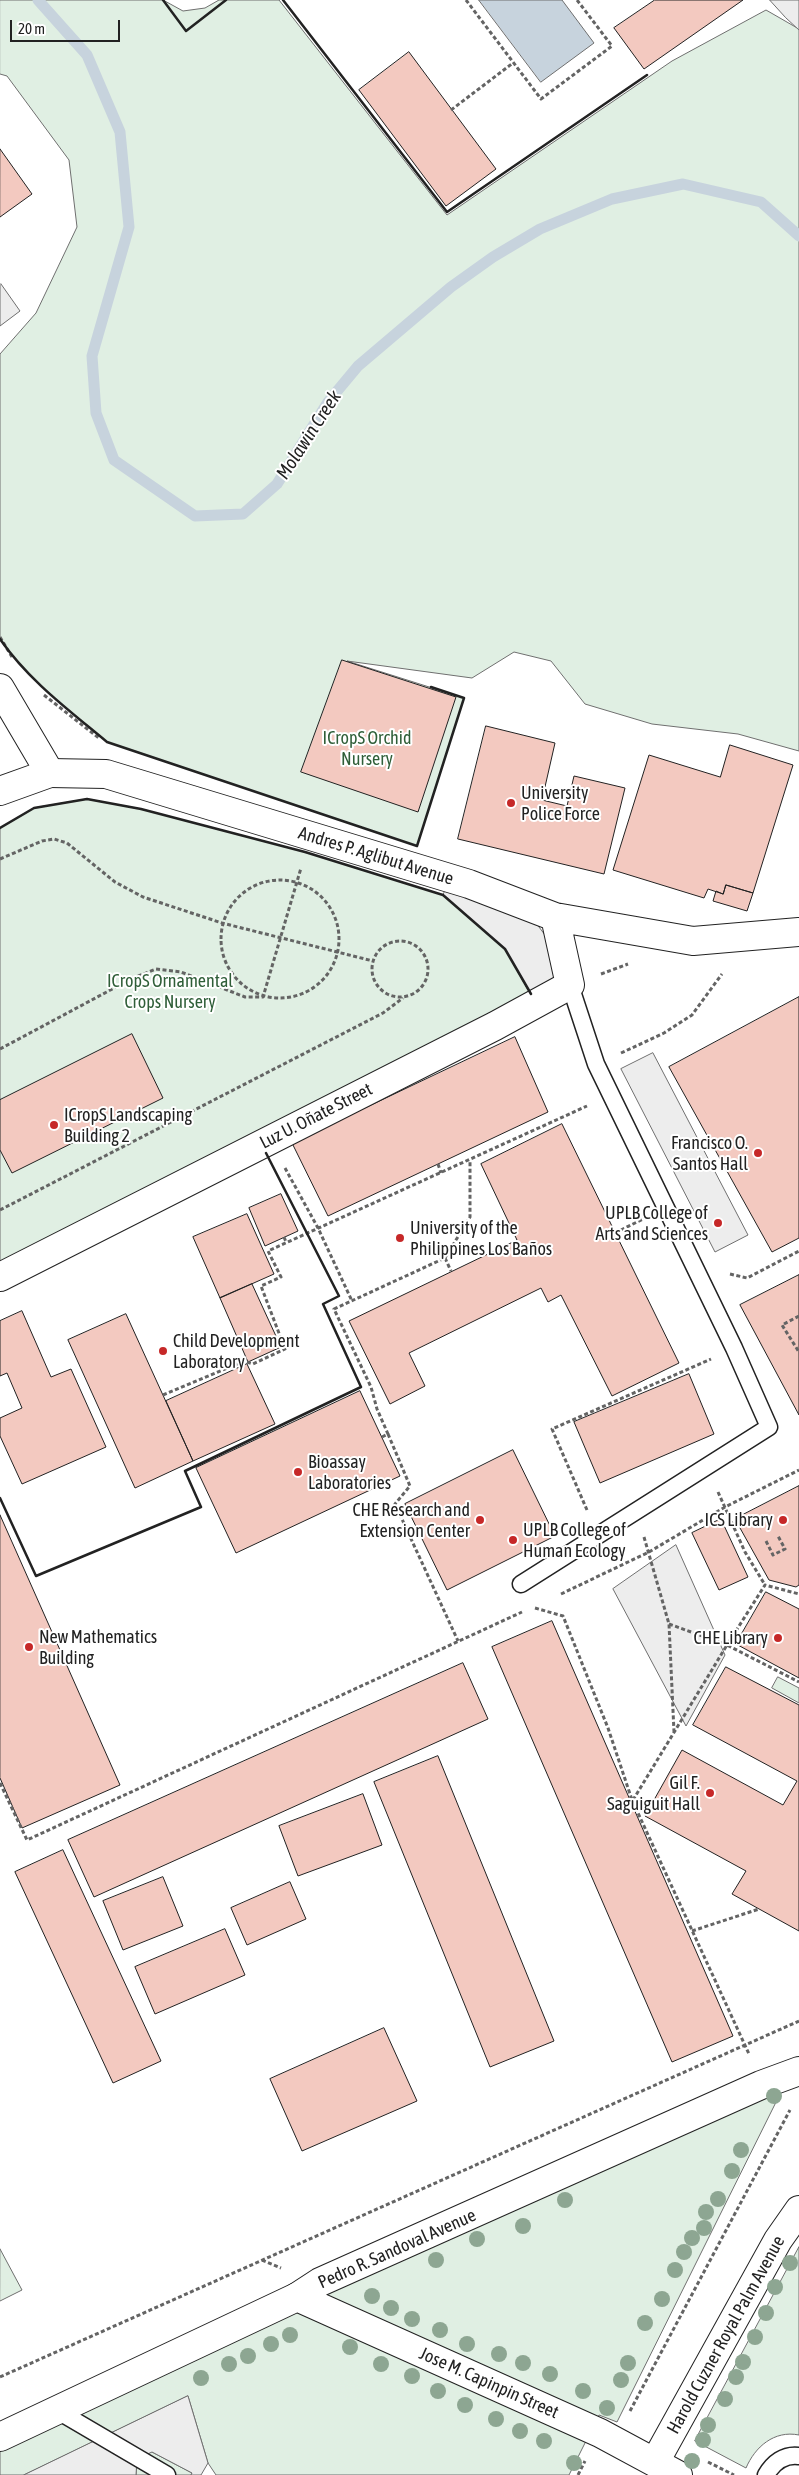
<!DOCTYPE html>
<meta charset="utf-8">
<style>
body{margin:0}
#map{position:relative;width:799px;height:2475px;overflow:hidden;background:#fff;font-family:"Asap Condensed",sans-serif}
canvas{display:block}
.scale{position:absolute;left:10px;top:20px;width:110px;height:22px;box-sizing:border-box;border:2px solid #222;border-top:0;padding-left:6px;font-size:15px;line-height:18px;white-space:nowrap;color:#222;-webkit-text-stroke:4px #fff;paint-order:stroke}
</style>
<div id="map">
<canvas width="799" height="2475"></canvas>
<div class="scale">20 m</div>
</div>
<script>
const c = document.querySelector('canvas').getContext('2d');
c.lineJoin = 'round';
function fill(path, color) { c.fillStyle = color; c.fill(path, 'evenodd'); }
function strokePath(path, color, width, dash) { c.strokeStyle = color; c.lineWidth = width; c.lineCap = dash ? 'butt' : 'round'; c.setLineDash(dash || []); c.stroke(path); }
function label(font, color, halo, rows, align = 'center') {
  c.font = font + ' "Asap Condensed",sans-serif'; c.lineWidth = 4; c.setLineDash([]); c.textBaseline = 'middle'; c.strokeStyle = halo; c.fillStyle = color; for (const [text, x, y, turn = 0] of rows) {
    c.save(); c.translate(x, y); c.rotate((+turn || 0) * Math.PI / 180); c.textAlign = isNaN(turn) ? turn : align; if (halo) c.strokeText(text, 0, 0); c.fillText(text, 0, 0); c.restore();
  }
}
const green = new Path2D(`
 M 0,0 L 163,0 L 183,11 L 205,8 L 219,0 L 279,0 L 447,215 L 672,61 L 766,10 L 799,29 L 799,751 L 738,734 L 652,724 L 585,704 L 551,661 L 514,652 L 472,678 L 347,661 L 464,698 L 417,846 L 107,742 C 70,711 28,680 0,639 L 0,354 L 36,313 L 77,227 L 69,160 L 7,76 L 0,74 Z
 M 87,799 L 141,809 L 305,852 L 443,895 L 505,949 L 531,995 L 0,1271 L 0,828 L 34,808 Z
 M 778,1677 L 799,1688 L 799,1703 L 772,1688 Z
 M 788,2078 L 617,2422 L 599,2415 L 569,2475 L 216,2475 L 208,2463 L 188,2396 L 24,2475 L 0,2475 L 0,2446 Z
 M 799,2247 L 799,2435 C 774,2430 755,2447 746,2468 L 695,2441 Z
 M 0,2249 L 22,2290 L 0,2301 Z
 M 152,2452 L 192,2473 L 191,2475 L 136,2475 L 137,2459 Z`);
fill(green, '#e0efe3');
strokePath(green, '#6f6f6f', 1);
const parking = new Path2D(`
 M 770,0 L 799,0 L 799,30 L 786,18 Z
 M 1,284 L 20,311 L 0,326 L 0,285 Z
 M 447,888 L 533,919 L 554,947 L 564,982 L 531,995 L 505,949 L 443,895 Z
 M 653,1053 L 748,1235 L 715,1252 L 621,1069 Z
 M 676,1545 L 725,1655 L 686,1726 L 613,1589 Z
 M 188,2396 L 208,2463 L 201,2475 L 191,2475 L 192,2473 L 152,2452 L 137,2459 L 136,2475 L 24,2475 Z`);
fill(parking, '#ededed');
strokePath(parking, '#6f6f6f', 1);
const water = new Path2D(`
 M 479,0 L 562,0 L 594,43 L 541,82 Z`);
fill(water, '#c7d3dd');
strokePath(water, '#6f6f6f', 1);
strokePath(new Path2D(`
 M 38,0 L 87,55 L 120,132 L 129,227 L 92,356 L 96,413 L 114,460 L 195,516 L 243,514 L 277,484 L 328,402 L 358,366 L 451,287 L 493,257 L 540,229 L 612,199 L 683,184 L 761,202 L 799,236`), '#c7d3dd', 11);
const building = new Path2D(`
 M 655,0 L 743,0 L 644,69 L 614,28 Z
 M 409,52 L 496,169 L 446,206 L 359,90 Z
 M 0,149 L 32,194 L 0,217 Z
 M 342,660 L 456,697 L 418,812 L 301,772 Z
 M 486,726 L 555,743 L 542,800 L 567,806 L 574,776 L 625,788 L 604,874 L 458,839 Z
 M 730,745 L 793,765 L 753,893 L 726,885 L 723,894 L 708,889 L 704,898 L 613,870 L 649,755 L 720,777 Z
 M 726,885 L 753,893 L 747,911 L 713,901 L 716,891 L 723,894 Z
 M 799,997 L 799,1238 L 772,1252 L 669,1067 Z
 M 132,1034 L 163,1098 L 12,1173 L 0,1150 L 0,1100 Z
 M 515,1037 L 548,1112 L 328,1216 L 292,1143 Z
 M 562,1124 L 679,1363 L 612,1396 L 561,1295 L 548,1302 L 541,1288 L 409,1353 L 425,1386 L 390,1404 L 349,1321 L 517,1240 L 481,1164 Z
 M 281,1194 L 298,1231 L 265,1246 L 249,1208 Z
 M 247,1214 L 274,1274 L 220,1298 L 193,1237 Z
 M 799,1275 L 799,1415 L 740,1305 Z
 M 252,1284 L 281,1347 L 248,1362 L 220,1298 Z
 M 22,1311 L 51,1377 L 71,1369 L 106,1447 L 22,1484 L 0,1436 L 0,1418 L 22,1408 L 7,1373 L 0,1376 L 0,1321 Z
 M 126,1314 L 193,1461 L 135,1488 L 68,1340 Z
 M 247,1364 L 275,1424 L 193,1461 L 166,1401 Z
 M 689,1374 L 714,1434 L 600,1483 L 574,1422 Z
 M 360,1391 L 400,1476 L 236,1553 L 196,1468 Z
 M 513,1450 L 555,1536 L 447,1590 L 405,1504 Z
 M 799,1486 L 799,1585 L 796,1587 L 769,1580 L 735,1519 Z
 M 0,1515 L 120,1785 L 22,1828 L 0,1778 Z
 M 721,1519 L 748,1577 L 719,1590 L 692,1533 Z
 M 766,1592 L 799,1609 L 799,1678 L 736,1644 Z
 M 552,1621 L 733,2036 L 672,2062 L 492,1647 Z
 M 463,1663 L 488,1719 L 94,1897 L 68,1840 Z
 M 726,1667 L 799,1705 L 799,1931 L 732,1894 L 746,1871 L 645,1816 L 682,1750 L 783,1805 L 797,1781 L 693,1725 Z
 M 438,1756 L 554,2041 L 490,2067 L 374,1782 Z
 M 363,1794 L 382,1845 L 298,1876 L 279,1826 Z
 M 63,1850 L 161,2061 L 113,2083 L 15,1872 Z
 M 163,1877 L 183,1926 L 123,1950 L 103,1901 Z
 M 290,1882 L 306,1919 L 247,1945 L 231,1908 Z
 M 225,1929 L 245,1975 L 155,2014 L 135,1967 Z
 M 384,2028 L 417,2101 L 302,2151 L 270,2079 Z`);
fill(building, '#f3c9c0');
strokePath(building, '#222', 1);
const service = new Path2D(`
 M 521,1584 L 769,1427 L 734,1348 L 596,1064 L 570,985
 M 58,2411 L 167,2475
 M 766,2475 C 773,2463 784,2454 799,2456`);
const minor = new Path2D(`
 M 50,773 L 106,774 L 469,884 L 555,917 L 693,941 L 799,932
 M 0,1277 L 495,1026 L 570,985 L 555,917
 M 297,2297 L 320,2282 L 761,2085 L 799,2071
 M 655,2462 L 778,2240 L 799,2210`);
const tertiary = new Path2D(`
 M 0,688 L 50,773 L 0,791
 M 0,2437 L 297,2297 L 600,2433 L 678,2475`);
strokePath(service, '#222', 19);
strokePath(minor, '#222', 30);
strokePath(tertiary, '#222', 30);
strokePath(new Path2D(`
 M 466,0 L 541,99 L 612,46 L 577,0
 M 451,110 L 513,63
 M 0,637 L 12,657
 M 44,695 L 100,739
 M 0,859 L 42,841 L 54,839 L 67,843 L 115,882 L 143,897 L 222,923 L 373,961
 M221 939a59 59 0 1 1 118 0a59 59 0 1 1-118 0Z
 M372 969a28 28 0 1 1 56 0a28 28 0 1 1-56 0Z
 M 601,974 L 628,964
 M 0,1049 L 131,979 L 156,969 L 181,972 L 245,997 L 263,997 L 301,868
 M 621,1053 L 664,1033 L 692,1015 L 722,974
 M 438,1164 L 441,1173
 M 285,1168 L 318,1228 L 352,1301
 M 0,1210 L 383,1013 L 403,998
 M 615,1233 L 643,1219
 M 284,1237 L 286,1242
 M 445,1258 L 451,1271
 M 730,1274 L 747,1278 L 799,1251
 M 799,1316 L 782,1325 L 799,1352
 M 163,1395 L 244,1361 L 253,1364 L 285,1349 L 261,1286 L 281,1277 L 268,1251 L 587,1106
 M 388,1434 L 410,1486 L 395,1504 L 458,1641
 M 382,1437 L 388,1434 L 377,1409 L 371,1387 L 334,1309 L 445,1258 L 470,1217 L 470,1160
 M 718,1492 L 745,1552 L 765,1585
 M 587,1510 L 552,1429 L 711,1359
 M 644,1537 L 669,1624 L 674,1732
 M 766,1541 L 773,1555 L 785,1549 L 778,1536
 M 561,1594 L 649,1552 L 725,1507 L 799,1470
 M 535,1608 L 563,1616 L 608,1728 L 632,1800 L 749,2054
 M 669,1624 L 727,1645 L 765,1585 L 799,1594
 M 0,1783 L 27,1840 L 522,1612
 M 633,1800 L 727,1645 L 799,1682
 M 692,1931 L 759,1909
 M 262,2260 L 281,2268
 M 0,2377 L 799,2021
 M 630,2411 L 790,2110
 M 708,2462 L 734,2475
 M 578,2475 L 585,2461`), '#646464', 3, [4, 2.5]);
strokePath(service, '#fff', 16);
strokePath(minor, '#fff', 28);
strokePath(tertiary, '#fff', 28);
strokePath(new Path2D(`
 M 163,0 L 186,31 L 226,0
 M 283,0 L 447,212 L 647,75
 M 0,639 C 28,680 70,711 107,742 L 417,846 L 464,698 L 431,687
 M 0,828 L 34,808 L 87,799 L 141,809 L 305,852 L 443,895 L 505,949 L 531,994
 M 0,1498 L 36,1576 L 201,1507 L 185,1471 L 361,1387 L 323,1304 L 339,1296 L 266,1153`), '#222', 2.5);
c.fillStyle = '#8da692';
for (const [x, y] of [
 [774,2096],
 [741,2150],
 [732,2171],
 [718,2199],
 [565,2200],
 [706,2212],
 [523,2226],
 [704,2228],
 [692,2238],
 [477,2239],
 [684,2252],
 [436,2260],
 [790,2263],
 [675,2270],
 [775,2287],
 [372,2296],
 [662,2299],
 [391,2308],
 [766,2313],
 [412,2319],
 [645,2323],
 [440,2330],
 [290,2335],
 [755,2337],
 [271,2344],
 [467,2344],
 [350,2347],
 [499,2354],
 [248,2356],
 [743,2362],
 [523,2363],
 [628,2363],
 [229,2364],
 [381,2364],
 [550,2374],
 [412,2376],
 [736,2377],
 [201,2378],
 [621,2380],
 [438,2391],
 [583,2391],
 [725,2399],
 [465,2405],
 [607,2408],
 [496,2419],
 [708,2425],
 [520,2431],
 [703,2440],
 [544,2441],
 [692,2461],
 [574,2463]
]) { c.beginPath(); c.arc(x, y, 8, 0, 2 * Math.PI); c.fill(); }
for (const [x, y, r, color] of [
 [511,803,5,"#c62828"],
 [54,1125,5,"#c62828"],
 [758,1153,5,"#c62828"],
 [718,1223,5,"#c62828"],
 [400,1238,5,"#c62828"],
 [163,1351,5,"#c62828"],
 [298,1472,5,"#c62828"],
 [480,1520,5,"#c62828"],
 [783,1520,5,"#c62828"],
 [513,1540,5,"#c62828"],
 [778,1638,5,"#c62828"],
 [29,1647,5,"#c62828"],
 [710,1793,5,"#c62828"]
]) { const dot = new Path2D(); dot.arc(x, y, r, 0, 2 * Math.PI); c.fillStyle = color; c.fill(dot); strokePath(dot, '#fff', 2); }
label('18px', '#2f5e38', '#fff', [
 ["ICropS Orchid",367,738],
 ["Nursery",367,759],
 ["ICropS Ornamental",170,981],
 ["Crops Nursery",170,1002]
]);
label('18px', '#222', '#fff', [
 ["University",521,793],
 ["Police Force",521,814],
 ["ICropS Landscaping",64,1115],
 ["Building 2",64,1136],
 ["Francisco O.",748,1143,"right"],
 ["Santos Hall",748,1164,"right"],
 ["UPLB College of",708,1213,"right"],
 ["Arts and Sciences",708,1234,"right"],
 ["University of the",410,1228],
 ["Philippines Los Baños",410,1249],
 ["Child Development",173,1341],
 ["Laboratory",173,1362],
 ["Bioassay",308,1462],
 ["Laboratories",308,1483],
 ["CHE Research and",470,1510,"right"],
 ["Extension Center",470,1531,"right"],
 ["ICS Library",773,1520,"right"],
 ["UPLB College of",523,1530],
 ["Human Ecology",523,1551],
 ["New Mathematics",39,1637],
 ["Building",39,1658],
 ["CHE Library",768,1638,"right"],
 ["Gil F.",700,1783,"right"],
 ["Saguiguit Hall",700,1804,"right"]
], 'left');
label('18px', '#222', '#fff', [
 ["Andres P. Aglibut Avenue",376,856,17],
 ["Luz U. Oñate Street",316,1116,-27],
 ["Pedro R. Sandoval Avenue",397,2249,-24],
 ["Harold Cuzner Royal Palm Avenue",726,2335,-61],
 ["Jose M. Capinpin Street",489,2383,24]
]);
label('italic 19px', '#222', '#fff', [
 ["Molawin Creek",309,435,-57]
]);
</script>
